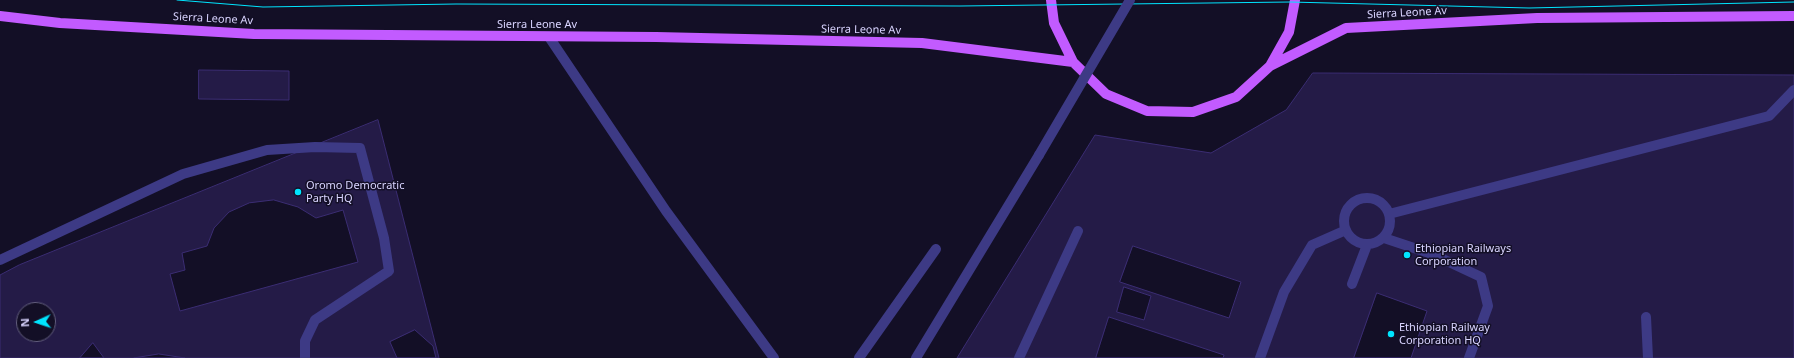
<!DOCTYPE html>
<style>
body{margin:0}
#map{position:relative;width:1794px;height:358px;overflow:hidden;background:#130f26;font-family:"Noto Sans",sans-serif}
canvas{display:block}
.north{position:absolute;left:16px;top:302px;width:40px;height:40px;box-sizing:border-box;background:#130f26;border:1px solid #625e7d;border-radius:50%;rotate:267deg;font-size:11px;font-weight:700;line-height:16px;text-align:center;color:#d9d4ff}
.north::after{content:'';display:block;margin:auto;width:14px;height:18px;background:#00e5ff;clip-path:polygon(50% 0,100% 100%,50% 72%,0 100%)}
</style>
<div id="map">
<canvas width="1794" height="358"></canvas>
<div class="north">N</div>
</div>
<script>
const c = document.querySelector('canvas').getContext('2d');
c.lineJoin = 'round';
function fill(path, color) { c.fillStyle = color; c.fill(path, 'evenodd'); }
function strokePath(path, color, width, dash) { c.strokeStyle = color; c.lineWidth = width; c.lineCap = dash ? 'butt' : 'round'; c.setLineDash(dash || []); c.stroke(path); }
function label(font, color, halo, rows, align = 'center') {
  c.font = font + ' "Noto Sans",sans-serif'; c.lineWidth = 3; c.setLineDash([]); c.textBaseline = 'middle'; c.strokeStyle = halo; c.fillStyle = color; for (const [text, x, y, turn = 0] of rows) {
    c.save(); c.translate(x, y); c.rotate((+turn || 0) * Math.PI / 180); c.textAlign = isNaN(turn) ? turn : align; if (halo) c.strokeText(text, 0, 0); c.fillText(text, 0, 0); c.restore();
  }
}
const building = new Path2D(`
 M 199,70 L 289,71 L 289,100 L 199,99 Z
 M 1313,73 L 1794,75 L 1794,358 L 957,358 L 1095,135 L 1211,153 L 1286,110 Z
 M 378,120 L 439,358 L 0,358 L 0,275 L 19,265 ZM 24,310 L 48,310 L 48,334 L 24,334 Z
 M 274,200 L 298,207 L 316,218 L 343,210 L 358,262 L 180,311 L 170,274 L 185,270 L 182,253 L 207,246 L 214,228 L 229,212 L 249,203 Z
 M 1133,246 L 1241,282 L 1229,318 L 1120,282 Z
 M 1124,287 L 1151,296 L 1144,320 L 1117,312 Z
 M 1377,293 L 1427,311 L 1411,358 L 1354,358 Z
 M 1109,317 L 1224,355 L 1223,358 L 1096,358 Z
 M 415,330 L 433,346 L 436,358 L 397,358 L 390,342 Z
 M 93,343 L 104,358 L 80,358 Z
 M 159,354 L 185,358 L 134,358 Z`);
fill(building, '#241b47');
strokePath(building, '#3b2d73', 1);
strokePath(new Path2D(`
 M 549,37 L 666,211 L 774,358
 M1344 221a23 23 0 1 1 46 0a23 23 0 1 1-46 0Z
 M 1389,214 L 1769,116 L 1794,90
 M 1384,238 L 1432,254 L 1481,277 L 1488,306 L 1469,358
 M 0,260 L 183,174 L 267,150 L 315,147 L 360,148 L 384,238 L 389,271 L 315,320 L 305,341 L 305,358
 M 1352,284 L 1367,245
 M 1646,317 L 1648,358
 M 859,358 L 936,249
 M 916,358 L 1039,155
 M 1019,358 L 1078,231
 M 1260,358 L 1284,292 L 1312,245 L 1346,230`), '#3d3a85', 10);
strokePath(new Path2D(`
 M 1051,0 L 1054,23 L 1073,62 L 1106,94 L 1147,111 L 1193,112 L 1236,97 L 1270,66 L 1289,32 L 1295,0
 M 0,16 L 60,23 L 254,34 L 656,37 L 922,43 L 1073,62
 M 1270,66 L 1346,28 L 1537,18 L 1794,16`), '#c25bff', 10);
strokePath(new Path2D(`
 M 177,0 L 263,7 L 456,4 L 960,6 L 1290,2 L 1529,8 L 1794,2`), '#00e5ff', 1);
strokePath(new Path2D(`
 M 1039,155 L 1130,0`), '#3d3a85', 10);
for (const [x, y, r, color] of [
 [298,192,4,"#00e5ff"],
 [1407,255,4,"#00e5ff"],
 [1391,334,4,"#00e5ff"]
]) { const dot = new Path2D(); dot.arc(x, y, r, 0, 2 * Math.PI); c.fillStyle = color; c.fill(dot); strokePath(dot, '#130f26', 1.5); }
label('11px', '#d9d4ff', '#130f26', [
 ["Sierra Leone Av",1407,13,-3],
 ["Sierra Leone Av",213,19,3],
 ["Sierra Leone Av",537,25],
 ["Sierra Leone Av",861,30,1]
]);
label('11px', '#d9d4ff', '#130f26', [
 ["Oromo Democratic",306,186],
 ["Party HQ",306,199],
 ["Ethiopian Railways",1415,249],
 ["Corporation",1415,262],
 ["Ethiopian Railway",1399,328],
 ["Corporation HQ",1399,341]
], 'left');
</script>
